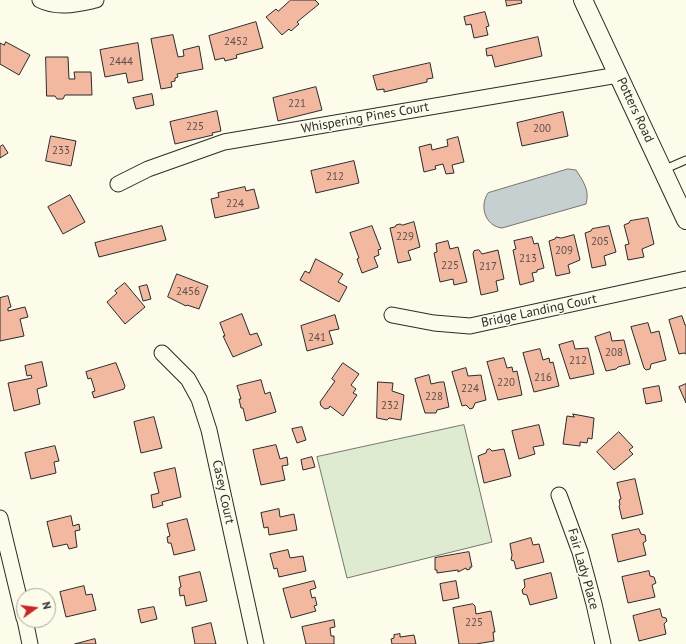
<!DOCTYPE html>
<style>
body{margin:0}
#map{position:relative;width:686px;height:644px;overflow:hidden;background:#fdfbea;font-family:"PT Sans",sans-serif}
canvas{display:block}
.north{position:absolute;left:16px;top:588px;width:40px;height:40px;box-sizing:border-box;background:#fdfbea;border:1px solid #a9a89e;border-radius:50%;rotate:76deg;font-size:11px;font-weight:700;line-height:16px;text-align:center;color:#2b2b2b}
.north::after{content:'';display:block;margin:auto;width:14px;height:18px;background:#c62828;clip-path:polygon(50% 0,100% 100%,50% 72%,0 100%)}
</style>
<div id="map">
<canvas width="686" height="644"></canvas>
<div class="north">N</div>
</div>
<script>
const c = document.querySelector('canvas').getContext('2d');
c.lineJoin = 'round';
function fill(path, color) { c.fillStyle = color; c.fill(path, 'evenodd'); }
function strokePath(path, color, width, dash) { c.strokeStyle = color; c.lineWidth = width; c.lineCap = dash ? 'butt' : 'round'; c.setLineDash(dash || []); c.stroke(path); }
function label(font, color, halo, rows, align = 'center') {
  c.font = font + ' "PT Sans",sans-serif'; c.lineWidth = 3; c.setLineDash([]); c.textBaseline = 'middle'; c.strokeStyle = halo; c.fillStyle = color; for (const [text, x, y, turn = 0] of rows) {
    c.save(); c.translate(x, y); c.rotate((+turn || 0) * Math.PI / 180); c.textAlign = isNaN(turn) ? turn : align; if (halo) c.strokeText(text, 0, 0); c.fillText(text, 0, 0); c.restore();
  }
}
const green = new Path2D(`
 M 464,425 L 492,542 L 347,578 L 317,457 Z`);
fill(green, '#deebd1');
strokePath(green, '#74746e', 1);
const water = new Path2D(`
 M 568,169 L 576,170 C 583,181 590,190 586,204 L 502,228 C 485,226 479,206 488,193 Z`);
fill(water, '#c7d0d0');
strokePath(water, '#74746e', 1);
const building = new Path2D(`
 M 291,0 L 315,0 L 319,4 L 297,22 L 299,24 L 291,31 L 289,29 L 282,35 L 266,17 L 276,9 L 278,11 Z
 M 506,0 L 521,0 L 522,3 L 507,6 Z
 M 485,12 L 489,26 L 486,27 L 488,35 L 474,38 L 471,24 L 466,25 L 464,17 Z
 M 256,22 L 263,48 L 236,55 L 237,58 L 225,61 L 224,58 L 215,60 L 209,36 Z
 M 173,35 L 178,57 L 184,56 L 183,50 L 199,46 L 203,69 L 177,74 L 178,77 L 175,78 L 175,81 L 171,82 L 172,87 L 161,89 L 151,39 Z
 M 538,37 L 542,56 L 495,67 L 492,55 L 487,56 L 486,49 Z
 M 6,42 L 30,55 L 19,75 L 0,64 L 0,43 L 4,45 Z
 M 138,43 L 143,80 L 128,83 L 126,73 L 105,77 L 100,50 Z
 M 46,57 L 68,57 L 69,79 L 75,79 L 74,72 L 91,72 L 92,95 L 65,95 L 63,99 L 57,99 L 55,96 L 47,96 Z
 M 430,63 L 433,78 L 427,79 L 427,82 L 384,92 L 384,89 L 377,90 L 373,76 Z
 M 316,87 L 322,110 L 278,121 L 273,98 Z
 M 152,94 L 154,105 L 136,109 L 133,98 Z
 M 217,111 L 221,131 L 212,133 L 213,135 L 175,144 L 170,122 Z
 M 563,112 L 568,136 L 522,146 L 517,123 Z
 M 51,136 L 76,141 L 71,166 L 46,161 Z
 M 458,137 L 464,162 L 452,165 L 454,173 L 446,174 L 443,164 L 435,166 L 436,169 L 424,172 L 419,147 L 431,144 L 432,150 L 448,146 L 447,140 Z
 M 3,145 L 8,153 L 0,158 L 0,147 Z
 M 354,161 L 359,183 L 316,193 L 311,171 Z
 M 245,187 L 246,191 L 254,189 L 259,208 L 215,218 L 211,199 L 219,197 L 218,193 Z
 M 70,195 L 85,222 L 63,234 L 48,207 Z
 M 648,218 L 654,244 L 642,249 L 644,257 L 628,260 L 625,245 L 629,244 L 624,225 L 629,223 L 630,221 Z
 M 414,222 L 420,247 L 408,251 L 411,260 L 398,263 L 390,228 L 395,227 L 396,225 L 400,224 L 402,225 Z
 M 162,226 L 166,240 L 99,257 L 95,243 Z
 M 372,226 L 381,249 L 378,250 L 379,255 L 374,257 L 378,267 L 362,273 L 357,259 L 359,258 L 350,233 Z
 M 609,226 L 616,252 L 604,256 L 606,265 L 592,268 L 585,233 L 591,231 L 592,229 Z
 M 574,235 L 580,260 L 568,265 L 570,273 L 556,276 L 549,241 L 555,239 L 556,237 L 561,238 Z
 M 532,237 L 534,244 L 538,243 L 544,268 L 537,270 L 537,272 L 532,273 L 534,281 L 520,285 L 513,250 L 516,249 L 514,241 Z
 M 448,241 L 450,249 L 458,247 L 467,282 L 454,285 L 453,279 L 440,282 L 434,253 L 437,252 L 436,244 Z
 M 479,250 L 482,254 L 498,250 L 504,279 L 496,281 L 498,291 L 481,295 L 473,254 L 474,251 Z
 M 316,259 L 343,274 L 338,282 L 347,287 L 339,302 L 300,280 L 305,271 L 309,273 Z
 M 177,274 L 208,286 L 199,309 L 187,305 L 186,306 L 168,297 Z
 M 125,283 L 145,307 L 125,324 L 107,302 L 117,293 L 115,291 Z
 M 147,285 L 151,299 L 143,301 L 139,287 Z
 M 8,296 L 11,307 L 8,308 L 8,311 L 25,307 L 28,317 L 20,319 L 24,336 L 0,341 L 0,298 Z
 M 242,314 L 250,335 L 257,333 L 262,345 L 233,357 L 223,336 L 225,336 L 220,323 Z
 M 335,315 L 339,329 L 329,331 L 333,344 L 307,351 L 301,326 Z
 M 682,316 L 685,325 L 686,325 L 686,354 L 684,353 L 679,354 L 669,320 Z
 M 648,323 L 651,333 L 659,331 L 666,360 L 651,364 L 650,369 L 646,370 L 644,368 L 631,327 Z
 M 610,332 L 612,341 L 624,340 L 630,364 L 618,367 L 616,369 L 606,371 L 595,337 Z
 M 573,341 L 575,349 L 588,348 L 594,374 L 570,379 L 559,345 Z
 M 540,349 L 543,360 L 549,358 L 550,363 L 553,362 L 559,386 L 534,392 L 523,353 Z
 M 504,358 L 507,368 L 512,367 L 513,372 L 517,371 L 522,395 L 498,400 L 487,362 Z
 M 42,362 L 47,386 L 37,389 L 40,404 L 14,411 L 8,383 L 32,378 L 31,375 L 27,376 L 25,366 Z
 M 116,363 L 125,386 L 124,389 L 94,398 L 92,392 L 95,391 L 91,378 L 88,379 L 86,372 Z
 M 343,363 L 359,374 L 351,385 L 356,389 L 353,393 L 357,395 L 343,416 L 330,406 L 329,408 L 325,409 L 321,406 L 320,402 L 335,381 L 332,379 Z
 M 466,368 L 468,376 L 481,375 L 486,400 L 475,403 L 473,408 L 470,409 L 466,405 L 462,406 L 452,372 Z
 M 429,375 L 431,384 L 440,382 L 444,382 L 449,407 L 437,410 L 436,413 L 425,413 L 415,379 Z
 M 261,380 L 265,394 L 270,392 L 276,412 L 246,421 L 243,408 L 241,408 L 239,399 L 241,399 L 237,386 Z
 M 378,382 L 393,383 L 392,391 L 404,395 L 401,420 L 389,418 L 387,420 L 377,418 Z
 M 686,384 L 686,403 L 679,387 Z
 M 659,386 L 662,401 L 646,404 L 643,389 Z
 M 573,414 L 594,418 L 592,439 L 588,438 L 587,443 L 580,442 L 580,446 L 563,444 L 567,416 L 574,417 Z
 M 154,417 L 162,448 L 141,453 L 134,422 Z
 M 539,425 L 544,445 L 533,447 L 535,454 L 519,459 L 512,431 Z
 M 302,427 L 306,440 L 297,443 L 292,429 Z
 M 619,432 L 633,447 L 629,450 L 633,454 L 614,470 L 597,452 Z
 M 276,445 L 280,459 L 287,457 L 288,465 L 282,466 L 285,480 L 261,485 L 253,450 Z
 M 55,446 L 59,461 L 54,462 L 56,473 L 31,479 L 25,453 Z
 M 490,449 L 492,451 L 504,449 L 511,476 L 484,483 L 478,456 L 486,453 L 487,450 Z
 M 312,457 L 315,467 L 303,470 L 301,460 Z
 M 175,468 L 181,497 L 162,502 L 163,505 L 153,508 L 151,495 L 159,493 L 154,473 Z
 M 635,479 L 643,514 L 622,519 L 619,506 L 620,505 L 619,500 L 621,499 L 617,483 Z
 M 279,509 L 280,517 L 294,514 L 297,530 L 269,535 L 268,527 L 264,528 L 261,513 Z
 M 71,516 L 73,526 L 79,524 L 80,530 L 75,531 L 77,547 L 69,549 L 67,544 L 53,547 L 47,522 Z
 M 187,519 L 195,550 L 174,555 L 171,543 L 168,543 L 167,537 L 170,536 L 167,524 Z
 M 639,529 L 641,534 L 645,535 L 646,541 L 643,543 L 646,555 L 618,562 L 612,535 Z
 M 531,538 L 533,545 L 539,544 L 544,562 L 516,569 L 514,561 L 511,560 L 512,555 L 510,544 Z
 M 288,550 L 290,558 L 303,556 L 306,571 L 279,577 L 277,568 L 274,569 L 270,554 Z
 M 469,552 L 472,567 L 470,567 L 470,569 L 467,570 L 466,568 L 458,572 L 458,570 L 437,573 L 437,570 L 435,570 L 435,558 Z
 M 649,571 L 650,576 L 654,577 L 656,583 L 652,585 L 655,597 L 628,603 L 622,577 Z
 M 200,572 L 207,601 L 186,606 L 184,595 L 180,596 L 179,588 L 181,587 L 179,577 Z
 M 551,573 L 557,598 L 530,605 L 527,595 L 523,594 L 522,590 L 525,587 L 524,580 Z
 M 314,581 L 316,588 L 310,590 L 312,598 L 315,597 L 317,605 L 314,606 L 316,611 L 291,618 L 283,589 Z
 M 456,581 L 459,598 L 443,601 L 440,584 Z
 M 84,586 L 86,595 L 92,594 L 96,610 L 66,617 L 60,592 Z
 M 473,604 L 475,606 L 476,614 L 491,611 L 495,632 L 493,632 L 494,641 L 476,644 L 459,644 L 453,608 Z
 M 154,607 L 157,619 L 141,623 L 138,610 Z
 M 660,609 L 662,617 L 666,618 L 667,621 L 664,624 L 666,634 L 639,641 L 633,616 Z
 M 334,620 L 335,627 L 330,628 L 331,636 L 334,636 L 334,644 L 306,644 L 302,627 Z
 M 211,623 L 216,644 L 195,644 L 192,628 Z
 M 400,634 L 400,637 L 414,635 L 416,644 L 392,644 L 391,639 L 394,638 L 394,635 Z
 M 95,639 L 96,644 L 75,644 Z`);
fill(building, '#f2b8a0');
strokePath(building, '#2b2b2b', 1);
const service = new Path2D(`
 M 663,170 L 686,160`);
const minor = new Path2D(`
 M 40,0 C 58,9 77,4 96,0
 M 118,184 L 148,169 L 224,142 L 618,75
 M 392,315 L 434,323 L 470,326 L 686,279
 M 162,353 L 188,379 L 199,399 L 209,430 L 256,644
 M 559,495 L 580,552 L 594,604 L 603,644
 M 0,518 L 24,618
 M 25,620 L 30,644`);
const tertiary = new Path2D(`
 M 583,0 L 686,220`);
strokePath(service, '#2b2b2b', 9);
strokePath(minor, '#2b2b2b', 17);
strokePath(tertiary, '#2b2b2b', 20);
strokePath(service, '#fdfbea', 7);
strokePath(minor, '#fdfbea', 15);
strokePath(tertiary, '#fdfbea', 18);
label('11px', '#5d4e48', null, [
 ["2452",236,42],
 ["2444",121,62],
 ["221",297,104],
 ["225",195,127],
 ["200",542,129],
 ["233",61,151],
 ["212",335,177],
 ["224",235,204],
 ["229",405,237],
 ["205",600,242],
 ["209",564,251],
 ["213",528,259],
 ["225",450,266],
 ["217",488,267],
 ["2456",188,292],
 ["241",317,338],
 ["208",614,353],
 ["212",578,361],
 ["216",543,378],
 ["220",506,383],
 ["224",470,389],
 ["228",434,397],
 ["232",390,406],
 ["225",474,623]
]);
label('13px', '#2b2b2b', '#fdfbea', [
 ["Potters Road",635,110,65],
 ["Whispering Pines Court",365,118,-10],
 ["Bridge Landing Court",539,311,-12],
 ["Casey Court",223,492,78],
 ["Fair Lady Place",583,569,74]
]);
</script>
